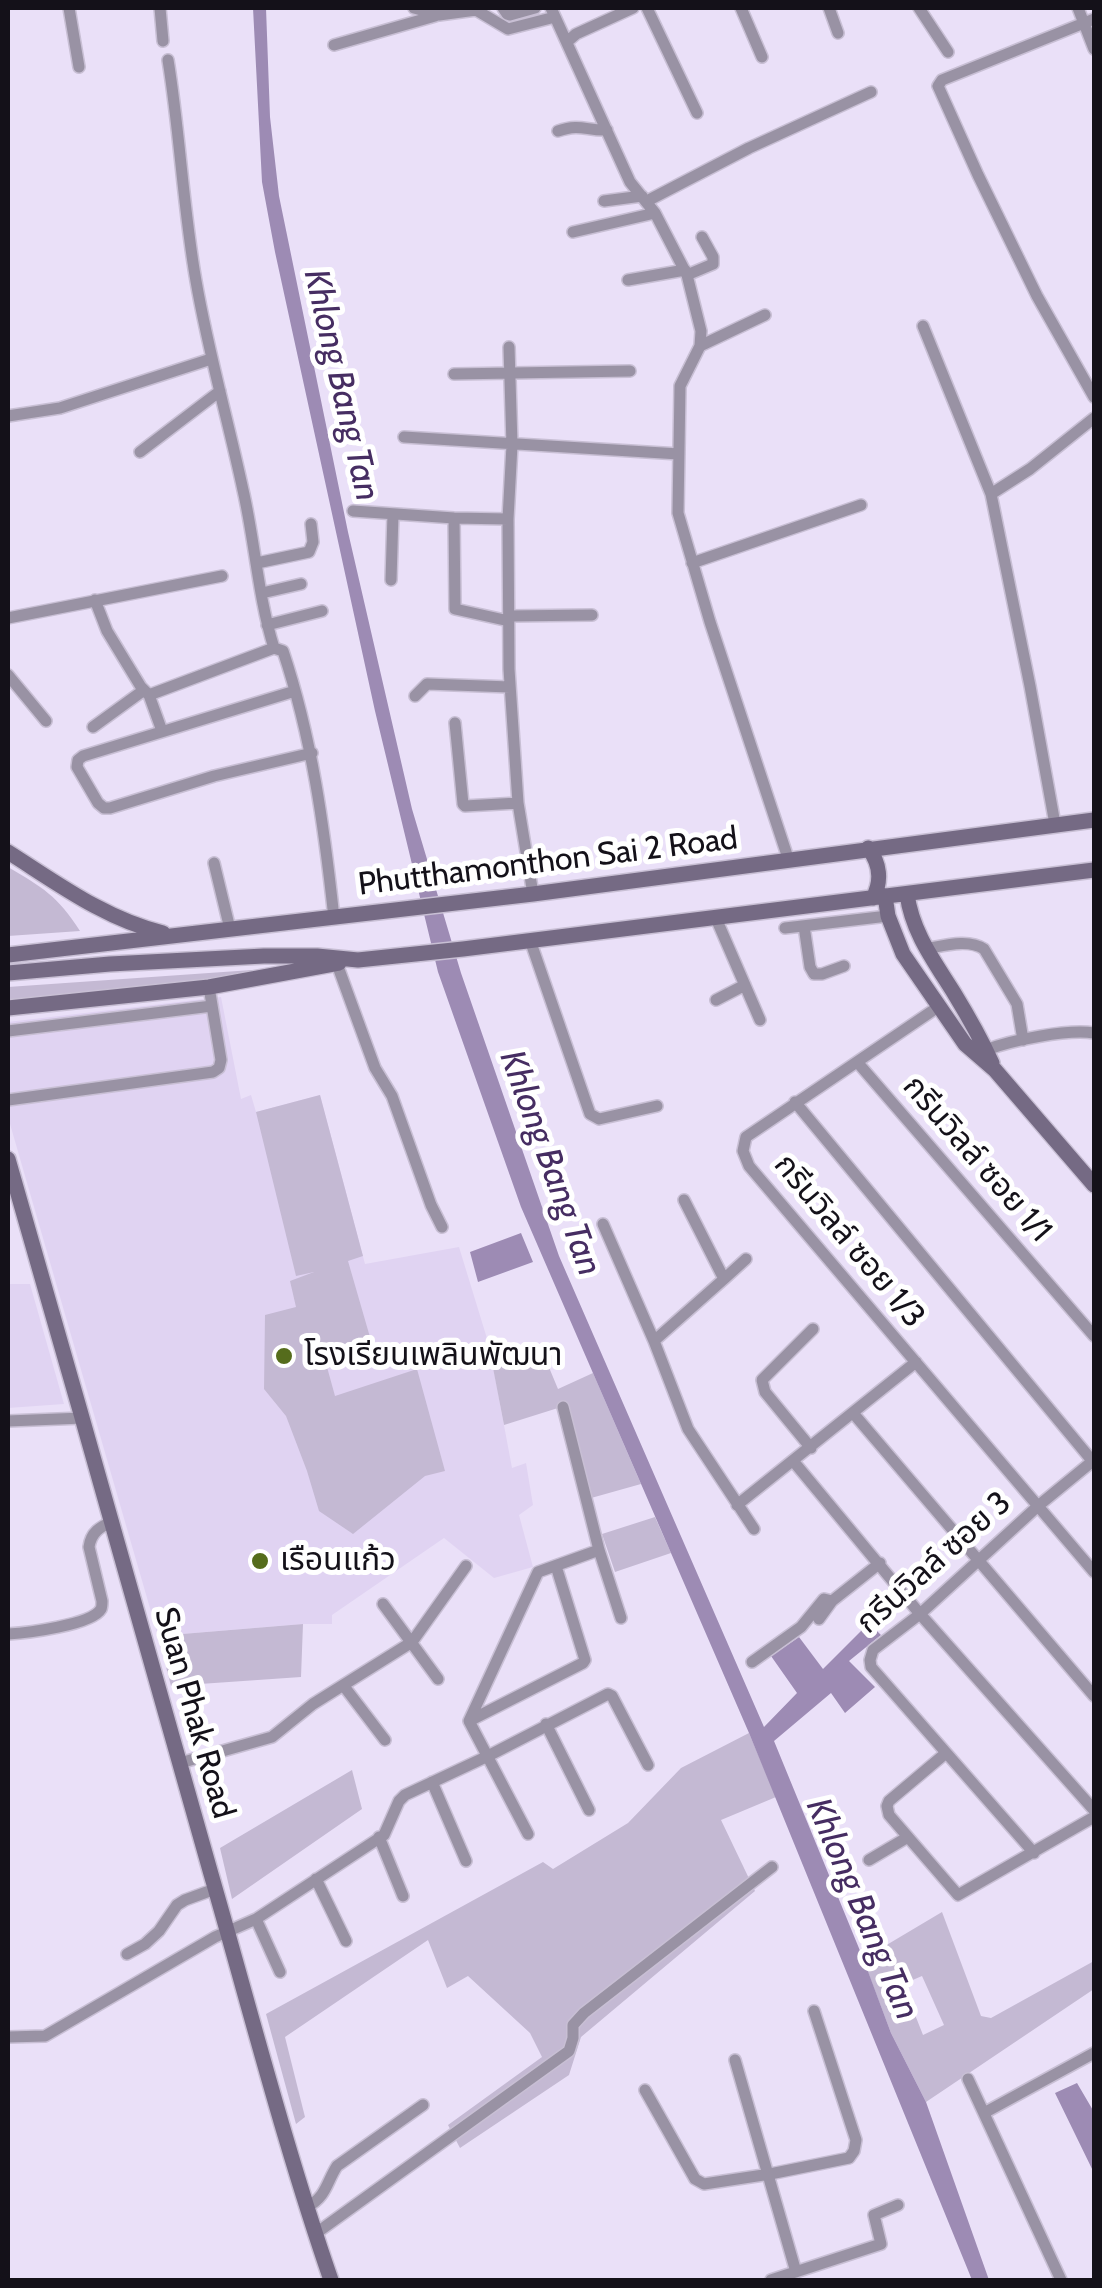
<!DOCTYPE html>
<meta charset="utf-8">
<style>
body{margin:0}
#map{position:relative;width:1102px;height:2288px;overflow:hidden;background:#eae0f8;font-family:Cabin,sans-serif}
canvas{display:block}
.frame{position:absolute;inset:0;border:10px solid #141119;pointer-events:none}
</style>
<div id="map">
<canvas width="1102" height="2288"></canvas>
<div class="frame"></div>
</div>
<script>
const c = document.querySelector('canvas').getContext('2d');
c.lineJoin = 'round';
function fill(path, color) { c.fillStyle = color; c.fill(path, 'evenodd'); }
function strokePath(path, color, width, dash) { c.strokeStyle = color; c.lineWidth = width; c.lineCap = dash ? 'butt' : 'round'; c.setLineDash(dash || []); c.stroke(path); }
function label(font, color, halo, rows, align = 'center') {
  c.font = font + ' Cabin,"Noto Sans Thai",sans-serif'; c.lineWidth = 10; c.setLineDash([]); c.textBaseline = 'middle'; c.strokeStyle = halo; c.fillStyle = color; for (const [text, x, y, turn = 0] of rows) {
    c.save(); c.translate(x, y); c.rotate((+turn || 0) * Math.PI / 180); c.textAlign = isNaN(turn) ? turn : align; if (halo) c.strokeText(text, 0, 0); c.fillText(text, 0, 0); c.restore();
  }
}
fill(new Path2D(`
 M 221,997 L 241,1099 L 251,1095 L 256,1112 L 320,1095 L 365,1264 L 459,1247 L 489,1345 L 512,1468 L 526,1463 L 533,1505 L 519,1515 L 533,1567 L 494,1578 L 444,1538 L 332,1615 L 332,1624 L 303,1624 L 158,1636 L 8,1117 L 8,1022 Z
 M 8,1284 L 30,1284 L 64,1404 L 8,1408 Z`), '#e0d3f2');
fill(new Path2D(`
 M 8,867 C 43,888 57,895 80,931 L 8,936 Z
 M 252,970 L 253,975 L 8,1002 L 8,987 Z
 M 320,1095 L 363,1256 L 348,1261 L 374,1351 L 327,1367 L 335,1396 L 417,1369 L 445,1471 L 425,1476 L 353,1534 L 319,1511 L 307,1471 L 286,1416 L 264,1389 L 265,1315 L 296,1307 L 290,1281 L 314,1272 L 296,1276 L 256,1112 Z
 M 543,1353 L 558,1389 L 593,1373 L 641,1484 L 584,1500 L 558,1408 L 504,1425 L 493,1368 Z
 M 655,1517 L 671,1553 L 615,1572 L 602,1534 Z
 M 303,1624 L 301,1677 L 171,1686 L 158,1636 Z
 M 749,1733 L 776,1797 L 721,1820 L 755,1891 L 581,2037 L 569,2075 L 460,2148 L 448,2125 L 542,2057 L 530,2033 L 468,1976 L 447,1988 L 428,1940 L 285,2037 L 305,2117 L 296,2124 L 266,2014 L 543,1862 L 553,1869 L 628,1823 L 681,1768 Z
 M 352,1770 L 362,1809 L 232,1899 L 220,1848 Z
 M 942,1912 L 981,2016 L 991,2018 L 1094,1961 L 1094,1989 L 926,2102 L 891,2033 L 863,1959 ZM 922,1976 L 944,2025 L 923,2035 L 910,2002 L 900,2005 L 894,1988 Z`), '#c4b9d3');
fill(new Path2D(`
 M 253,8 L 266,8 L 270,117 L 279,196 L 348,532 L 412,809 L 461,973 L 559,1256 L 764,1727 L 797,1693 L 771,1656 L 799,1637 L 823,1669 L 869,1623 L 881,1635 L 849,1661 L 875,1687 L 845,1713 L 831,1693 L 774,1741 L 863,1958 L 891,2033 L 926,2102 L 989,2280 L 972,2280 L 749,1733 L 521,1207 L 438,972 L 375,711 L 275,252 L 262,182 Z
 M 521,1233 L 533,1262 L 478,1282 L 470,1252 Z
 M 1077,2083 L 1094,2112 L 1094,2173 L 1055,2093 Z`), '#9d8bb4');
const street = new Path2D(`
 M 69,8 L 79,67
 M 160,8 L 163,41
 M 414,8 L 439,15 L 476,10 L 508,29 L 555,17
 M 503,8 L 507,14 L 510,15 L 535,8
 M 551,8 L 630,182 L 655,213 L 687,275 L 701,331 L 700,346 L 680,386 L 678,513 L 710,622 L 788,858
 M 647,8 L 697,113
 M 741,8 L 762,57
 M 829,8 L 838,33
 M 919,8 L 948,52
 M 1078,8 L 1094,49
 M 1094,19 L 942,80 L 938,86 L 978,175 L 1037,296 L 1094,397
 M 568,41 L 576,34 L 633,8
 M 334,45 L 435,16
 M 168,60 C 180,133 183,208 196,281 C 208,351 228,420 243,490 C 255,542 258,597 274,648
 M 558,131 C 581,123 586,131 607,130
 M 604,201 L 642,196
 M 647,201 L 749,148 L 871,92
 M 573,232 L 655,213
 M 687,275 L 713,264 L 713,257 L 702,237
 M 628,280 L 685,270
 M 923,326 L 991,494
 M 700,346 L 765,315
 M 509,347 L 512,445 L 508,519 L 509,669 L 518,803 L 533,894
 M 454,374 L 630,371
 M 8,416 L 60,408 L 211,359
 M 404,437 L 679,454
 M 140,452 L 220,391
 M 353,511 L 454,518 L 508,519
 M 454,518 L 455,609 L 509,621
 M 257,563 L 309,552 L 313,542 L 311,524
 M 692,563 L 861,505
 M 391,580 L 393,514
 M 262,593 L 301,584
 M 95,600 L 107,631 L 141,687 L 149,695 L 162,731
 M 509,616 L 592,615
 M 8,618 L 222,576
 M 267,625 L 322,611
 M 8,675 L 46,721
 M 295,691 L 83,756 L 78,760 L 77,767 L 98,803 L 104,808 L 110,808 L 214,776 L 312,753
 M 149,695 L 274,648 L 283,651 C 312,738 324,826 334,918
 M 415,696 L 427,684 L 510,687
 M 455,723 L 463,804 L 465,806 L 518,803
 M 93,727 L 144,690
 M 1055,824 L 1030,686 L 991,494 L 1030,469 L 1094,418
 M 214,863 L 230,929
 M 715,916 L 760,1020
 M 804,926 L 810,967 L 814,974 L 822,974 L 844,966
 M 785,928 L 888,916
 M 530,940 L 590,1114 L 599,1119 L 657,1106
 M 925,949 C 943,946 968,938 984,949 L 1017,1004 L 1023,1040
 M 337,964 L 375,1068 L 392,1096 L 431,1205 L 442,1227
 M 716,1000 L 745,985
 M 938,1007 L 746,1137 L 743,1151 L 749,1166 L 1094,1572
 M 8,1031 L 212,1006
 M 986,1050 C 1012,1040 1067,1029 1094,1033
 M 858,1063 L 1094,1336
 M 8,1100 L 213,1072 L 219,1068 L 221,1060 L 209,987
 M 795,1102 L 1094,1463
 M 603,1224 L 654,1341 L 688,1429 L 754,1529
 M 724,1279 L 746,1259
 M 654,1341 L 724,1279 L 684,1200
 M 563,1407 L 599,1550 L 621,1618
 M 853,1413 L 1094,1696
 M 8,1421 L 83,1418
 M 811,1448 L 765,1392 L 762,1380 L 813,1329
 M 794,1462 L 920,1614 L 1094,1810
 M 737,1505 L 916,1362
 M 383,1604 L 438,1679
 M 819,1619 L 832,1601 L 880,1563
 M 8,1634 C 26,1633 92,1625 101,1609 C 102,1607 102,1604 102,1601 L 89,1547 C 91,1532 100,1527 113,1521
 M 752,1662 L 801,1627 L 824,1599 L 832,1601
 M 343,1685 L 385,1740
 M 469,1721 L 583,1663 L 585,1660 L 556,1566
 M 546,1724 L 589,1810
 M 946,1753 L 889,1801 L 887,1806 L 889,1815 L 958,1895 L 1094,1817
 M 180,1763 L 272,1737 L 313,1704 L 412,1642 L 466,1566
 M 432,1782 L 466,1861
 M 528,1834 L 469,1721 L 538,1572 L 599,1550
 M 379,1837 L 403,1896
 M 1034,1853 L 871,1667 L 870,1660 L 873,1650 L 920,1614 L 1038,1506 L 1094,1460
 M 869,1860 L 908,1837
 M 316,1879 L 346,1941
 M 256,1919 L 280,1972
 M 127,1954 L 145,1944 L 159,1931 L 177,1905 L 185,1900 L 215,1889
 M 8,2037 L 45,2036 L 215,1937 L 256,1919 L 384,1835 L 399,1801 L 405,1795 L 488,1756 L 608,1694 L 612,1696 L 648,1765
 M 735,2060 L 796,2272
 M 968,2079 L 1061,2280
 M 645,2090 L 695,2179 L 704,2184 L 770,2174 L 849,2158 L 854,2151 L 856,2140 L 814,2011
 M 984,2113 L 1094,2053
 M 307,2207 C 327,2196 326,2183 337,2166 L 423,2105
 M 315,2234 L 569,2051 L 573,2038 L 573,2025 L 584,2013 L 772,1867
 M 771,2280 L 881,2244 L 874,2215 L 898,2205`);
const secondary = new Path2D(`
 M 868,848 C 880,863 882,881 873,898
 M 8,852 C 57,883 105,919 163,933
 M 907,894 C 912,932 934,961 954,993 C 968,1016 981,1039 992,1063
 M 885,896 L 888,916 L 903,954 L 965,1044 L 995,1070 L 1094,1185
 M 8,955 L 533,894 L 1094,820
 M 8,973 L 110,964 L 264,956 L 317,956 L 358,960 L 463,949 L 1094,870
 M 8,1008 L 209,987 L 339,963
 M 8,1159 C 77,1397 143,1635 211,1874 C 250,2009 285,2147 331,2280`);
strokePath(street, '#c8bfd4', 14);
strokePath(secondary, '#c8bfd4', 18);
strokePath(street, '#9992a4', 11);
strokePath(secondary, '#756a84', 15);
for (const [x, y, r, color] of [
 [284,1356,10,"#556c1c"],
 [260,1561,10,"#556c1c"]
]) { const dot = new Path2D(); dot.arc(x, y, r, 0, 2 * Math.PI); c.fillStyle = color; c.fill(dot); strokePath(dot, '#fff', 4); }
label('32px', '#141119', '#fff', [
 ["Phutthamonthon Sai 2 Road",548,862,-7],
 ["กรีนวิลล์ ซอย 1/1",977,1159,49],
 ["กรีนวิลล์ ซอย 1/3",849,1241,50],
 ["กรีนวิลล์ ซอย 3",934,1563,-42],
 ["Suan Phak Road",194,1713,74]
]);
label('32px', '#141119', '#fff', [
 ["โรงเรียนเพลินพัฒนา",304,1356],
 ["เรือนแก้ว",280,1561]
], 'left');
label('italic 35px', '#462d62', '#fff', [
 ["Khlong Bang Tan",341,385,77],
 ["Khlong Bang Tan",550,1163,70],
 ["Khlong Bang Tan",862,1909,67]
]);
</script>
